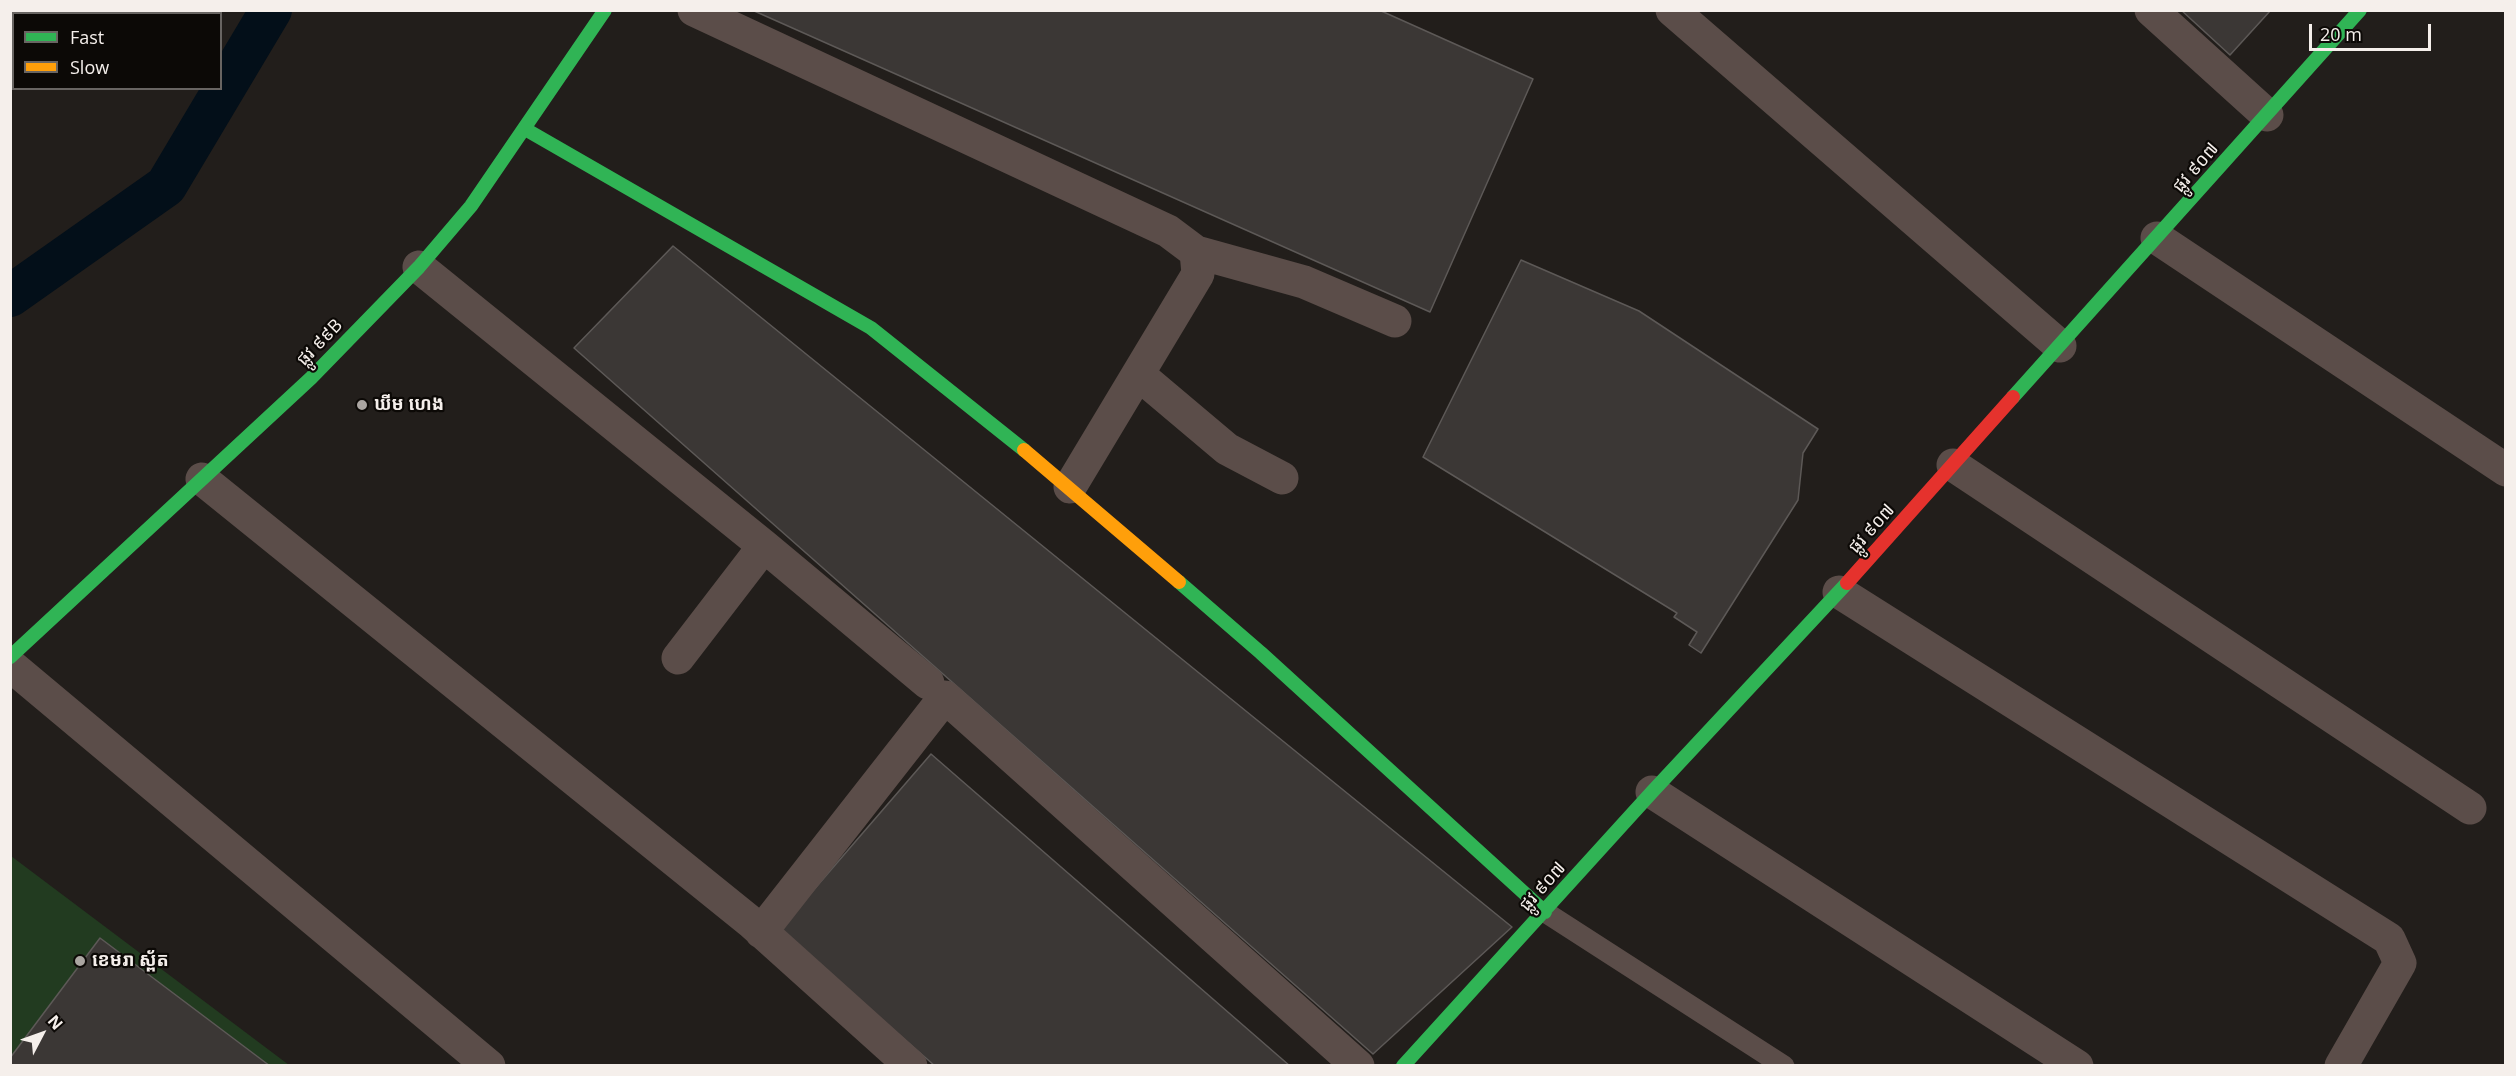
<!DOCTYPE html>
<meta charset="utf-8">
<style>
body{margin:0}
#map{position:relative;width:2516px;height:1076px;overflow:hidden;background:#221e1b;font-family:"Open Sans",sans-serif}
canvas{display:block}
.frame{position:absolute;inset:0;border:12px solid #f5efeb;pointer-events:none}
.legend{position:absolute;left:12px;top:12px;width:210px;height:78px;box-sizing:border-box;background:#0c0906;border:2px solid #696562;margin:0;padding:8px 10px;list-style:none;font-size:18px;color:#f5efeb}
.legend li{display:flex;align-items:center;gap:12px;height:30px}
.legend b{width:30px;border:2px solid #696562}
.north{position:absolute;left:12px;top:1004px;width:60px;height:60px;-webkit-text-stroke:4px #0c0906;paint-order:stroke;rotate:49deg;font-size:16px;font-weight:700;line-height:24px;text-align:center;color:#f5efeb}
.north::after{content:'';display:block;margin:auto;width:21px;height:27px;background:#f5efeb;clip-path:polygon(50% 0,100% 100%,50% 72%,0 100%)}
.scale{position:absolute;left:2309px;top:24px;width:122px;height:27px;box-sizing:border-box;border:3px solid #f5efeb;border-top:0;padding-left:8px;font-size:18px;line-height:21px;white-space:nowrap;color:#f5efeb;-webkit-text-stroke:4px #0c0906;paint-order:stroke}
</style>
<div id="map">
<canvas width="2516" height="1076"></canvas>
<div class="frame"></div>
<ul class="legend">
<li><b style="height:8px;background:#30b455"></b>Fast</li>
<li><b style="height:8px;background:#ff9f0a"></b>Slow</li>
</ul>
<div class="north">N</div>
<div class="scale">20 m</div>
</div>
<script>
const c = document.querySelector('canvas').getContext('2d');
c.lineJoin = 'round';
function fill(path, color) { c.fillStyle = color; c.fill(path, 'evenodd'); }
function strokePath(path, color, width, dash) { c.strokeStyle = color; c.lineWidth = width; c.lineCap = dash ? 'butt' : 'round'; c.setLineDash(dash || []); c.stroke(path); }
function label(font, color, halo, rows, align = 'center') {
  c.font = font + ' "Open Sans","Noto Sans Khmer",sans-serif'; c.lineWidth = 4.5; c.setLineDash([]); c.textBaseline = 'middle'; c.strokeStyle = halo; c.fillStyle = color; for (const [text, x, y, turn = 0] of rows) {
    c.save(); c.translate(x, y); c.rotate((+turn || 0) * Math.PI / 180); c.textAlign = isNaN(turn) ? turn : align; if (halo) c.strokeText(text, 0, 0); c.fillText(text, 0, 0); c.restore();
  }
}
fill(new Path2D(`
 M 11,856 L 289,1065 L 11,1065 Z`), '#223b20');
strokePath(new Path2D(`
 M 10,296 L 166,186 L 271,10`), '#030f19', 42);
const building = new Path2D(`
 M 752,10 L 1379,10 L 1533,79 L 1430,312 Z
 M 2181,10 L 2271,10 L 2230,55 Z
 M 673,246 L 1512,927 L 1373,1054 L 574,348 Z
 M 1521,260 L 1639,311 L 1818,429 L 1803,453 L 1798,500 L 1701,653 L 1689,645 L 1697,632 L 1674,617 L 1677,613 L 1423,457 Z
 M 931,754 L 1290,1066 L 935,1066 L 779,930 Z
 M 100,938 L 270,1066 L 10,1066 L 10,1058 Z`);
fill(building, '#3b3735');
strokePath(building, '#5d5957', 1.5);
strokePath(new Path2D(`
 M 1545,912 L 1784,1066`), '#5b4d49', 21);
strokePath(new Path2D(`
 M 694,10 L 1168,231 L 1196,252 L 1304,282 L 1395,321
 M 1672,10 L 2060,346
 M 2151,10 L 2267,115
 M 2157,238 L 2506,470
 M 419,267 L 764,546 L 928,683
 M 1138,374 L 1227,449 L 1282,478
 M 1953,465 L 2470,808
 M 202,479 L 752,923 L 911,1066
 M 1070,487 L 1198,274 L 1196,252
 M 1839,592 L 2389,939 L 2400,963 L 2341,1066
 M 678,658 L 764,546
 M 10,665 L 489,1066
 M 1652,792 L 2077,1066
 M 761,932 L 945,697 L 1358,1066`), '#5b4d49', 33);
strokePath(new Path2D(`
 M 525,129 L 871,328 L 1024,450
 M 2013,397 L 2360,10
 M 1179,582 L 1261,653 L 1545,912
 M 10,657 L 311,378 L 419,267 L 471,206 L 605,10
 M 1403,1066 L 1652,792 L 1847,583`), '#30b455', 14);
strokePath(new Path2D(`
 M 1024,450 L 1179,582`), '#ff9f0a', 14);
strokePath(new Path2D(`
 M 1847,583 L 2013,397`), '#e5322d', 14);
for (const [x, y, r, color] of [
 [362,405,6,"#aba6a2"],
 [80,961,6,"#aba6a2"]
]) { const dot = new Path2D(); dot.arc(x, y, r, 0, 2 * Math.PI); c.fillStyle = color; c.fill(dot); strokePath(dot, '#0c0906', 2); }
label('18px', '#f5efeb', '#0c0906', [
 ["ផ្លូវ ៩០៧",2196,168,-49],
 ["ផ្លូវ ៩៩B",320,343,-46],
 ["ផ្លូវ ៩០៧",1872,529,-48],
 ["ផ្លូវ ៩០៧",1543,887,-48]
]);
label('bold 18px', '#f5efeb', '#0c0906', [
 ["ឃីម ហេង",374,405],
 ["ខេមរា ស្ព័ត",92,961]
], 'left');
</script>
